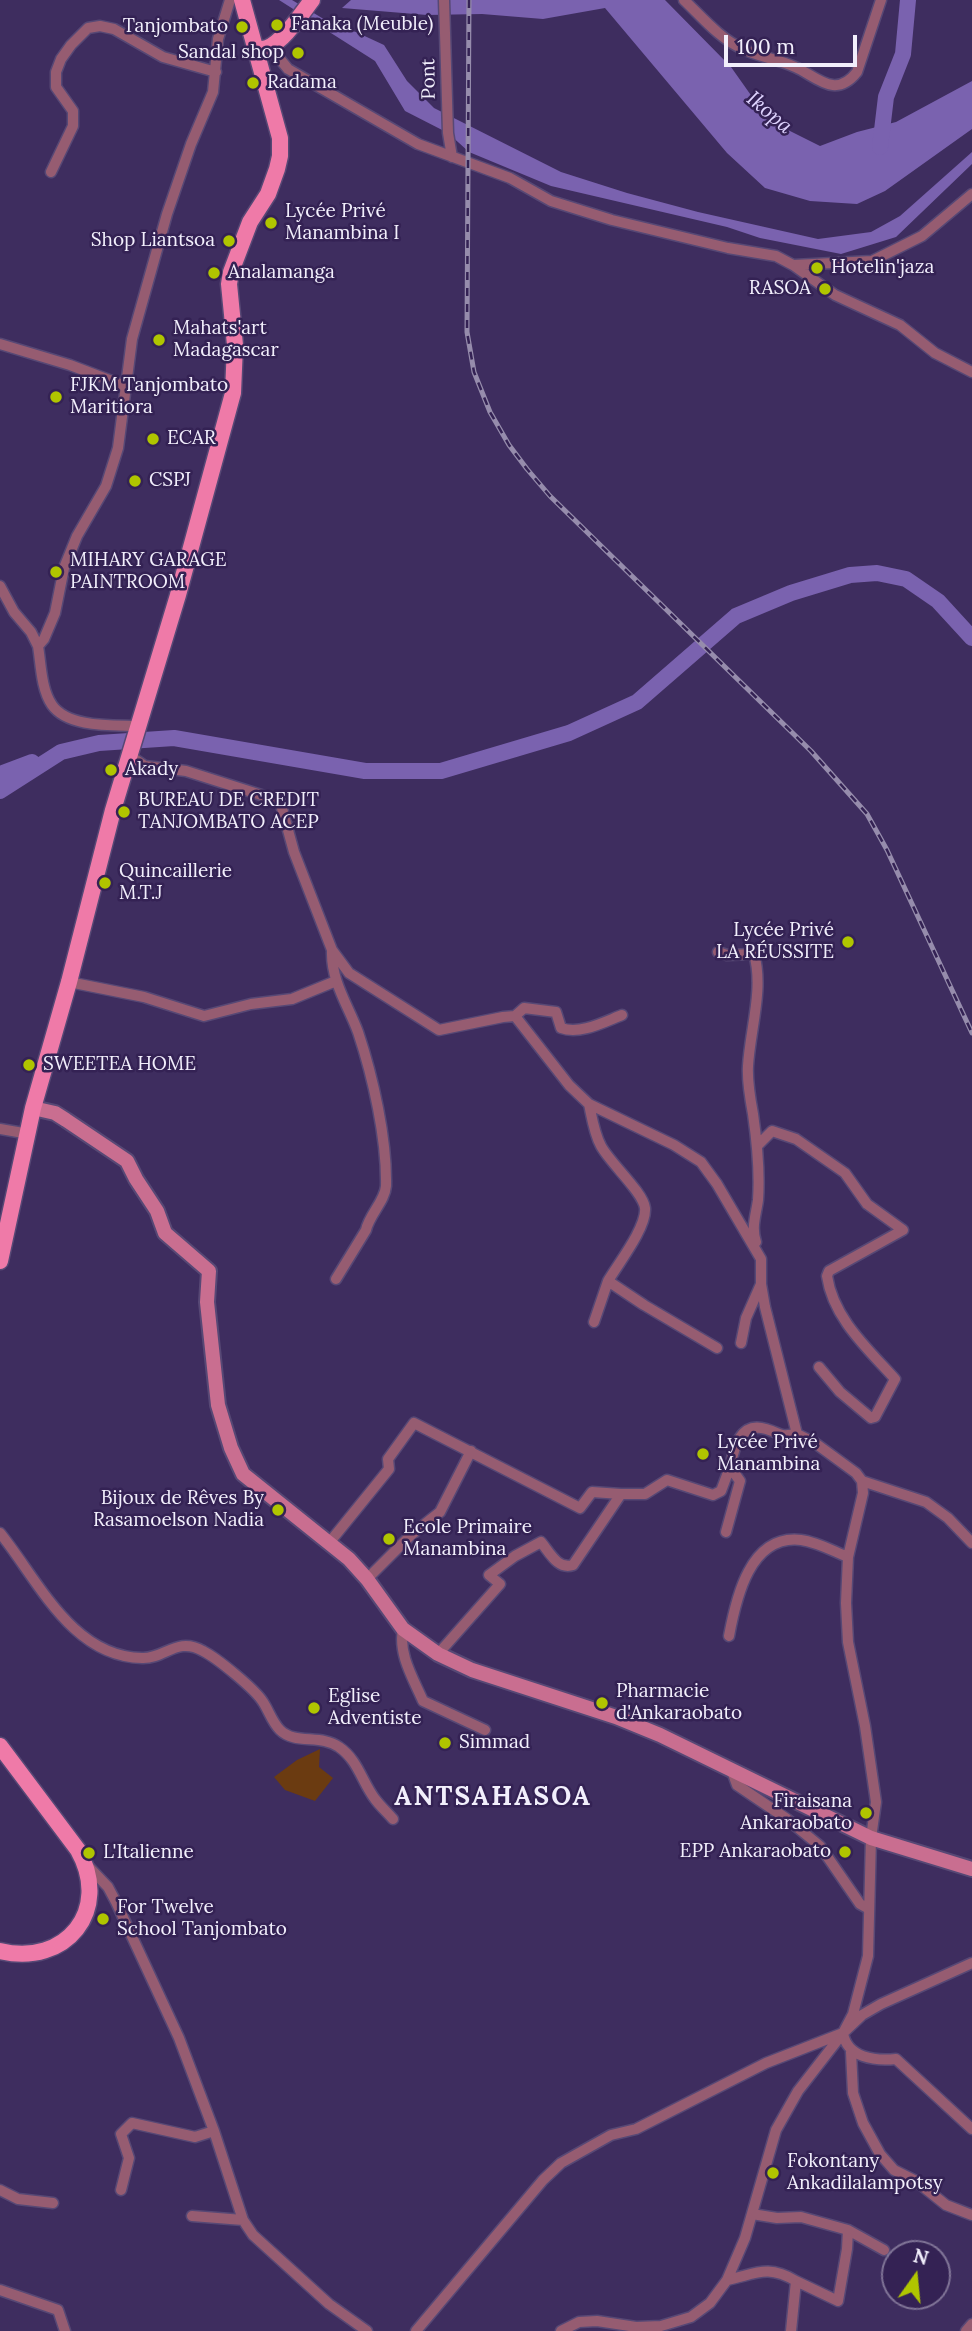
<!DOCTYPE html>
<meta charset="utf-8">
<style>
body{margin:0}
#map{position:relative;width:972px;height:2331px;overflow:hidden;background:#3e2d5f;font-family:Lora,serif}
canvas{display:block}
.north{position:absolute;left:881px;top:2240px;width:70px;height:70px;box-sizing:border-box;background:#342254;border:2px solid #807497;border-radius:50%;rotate:15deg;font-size:19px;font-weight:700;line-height:28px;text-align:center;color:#f2effc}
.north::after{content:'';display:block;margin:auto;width:24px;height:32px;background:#b0c500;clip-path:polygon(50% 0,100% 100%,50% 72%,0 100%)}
.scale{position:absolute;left:724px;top:35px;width:133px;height:32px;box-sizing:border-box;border:4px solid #f2effc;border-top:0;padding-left:9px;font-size:21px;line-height:24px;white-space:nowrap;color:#f2effc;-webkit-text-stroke:5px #342254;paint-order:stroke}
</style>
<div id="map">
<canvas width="972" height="2331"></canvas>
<div class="north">N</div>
<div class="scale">100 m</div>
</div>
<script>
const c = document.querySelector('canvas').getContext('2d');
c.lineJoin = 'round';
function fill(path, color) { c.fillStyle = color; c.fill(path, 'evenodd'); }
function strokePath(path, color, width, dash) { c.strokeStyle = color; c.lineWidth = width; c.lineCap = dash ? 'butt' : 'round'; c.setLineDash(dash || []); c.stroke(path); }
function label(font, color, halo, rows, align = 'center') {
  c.font = font + ' Lora,serif'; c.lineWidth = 5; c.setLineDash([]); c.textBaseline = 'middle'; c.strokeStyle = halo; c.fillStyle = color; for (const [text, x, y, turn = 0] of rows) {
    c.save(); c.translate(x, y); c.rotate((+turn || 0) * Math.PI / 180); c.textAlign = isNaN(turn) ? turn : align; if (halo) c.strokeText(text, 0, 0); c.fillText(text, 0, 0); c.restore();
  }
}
fill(new Path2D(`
 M 320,1749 L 319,1767 L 333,1778 L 315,1801 L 285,1790 L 274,1777 L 297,1760 Z`), '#6b3b11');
fill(new Path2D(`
 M 279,0 L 292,0 L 337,27 L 356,32 L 384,45 L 407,81 L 434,108 L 561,172 L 627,193 L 698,212 L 818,239 L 871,232 L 900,216 L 972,152 L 972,164 L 896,237 L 841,254 L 760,238 L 727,227 L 551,186 L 469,152 L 448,133 L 405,111 L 375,61 Z
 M 351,0 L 665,0 L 731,67 L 760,108 L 780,126 L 820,146 L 857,132 L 896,122 L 972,81 L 972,129 L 885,191 L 857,204 L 810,201 L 765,188 L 727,153 L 605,8 L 543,19 L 482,14 L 427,15 L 342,8 Z`), '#7a62af');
strokePath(new Path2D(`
 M 880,147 L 886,97 L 903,54 L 908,0
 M 0,774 L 32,762
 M 0,791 L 61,752 L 99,743 L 174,738 L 365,771 L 441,771 L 569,733 L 637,702 L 736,616 L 791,593 L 850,575 L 877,573 L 906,579 L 938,601 L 972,638`), '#7a62af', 16);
const street = new Path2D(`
 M 444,0 L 448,133 L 452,157
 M 684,0 C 702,17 720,39 743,49 C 759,57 778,59 795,67 C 816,76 835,100 857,72 L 881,0
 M 271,48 L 288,69 L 418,144 L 510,178 L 551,201 L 612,220 L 728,248 L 776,256 L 793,265 L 835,295 L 900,325 L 935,353 L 972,372
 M 51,172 L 73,126 L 73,111 L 56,87 L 56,72 L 61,59 L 71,45 L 88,28 L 100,26 L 114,29 L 163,57 L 216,72
 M 794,265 L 872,261 L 922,236 L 972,194
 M 0,344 L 70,365 L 125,386
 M 0,586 L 14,612 L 31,632 L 38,646
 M 137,726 C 113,725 68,728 52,705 C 41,689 41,664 38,646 L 44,639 L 55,613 L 64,568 L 77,536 L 106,486 L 118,448 L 132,339 L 167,214 L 191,144 L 213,92 L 218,39 L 230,0
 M 129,755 L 145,766 L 186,771 L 280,801 L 294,852 L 332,950 L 349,973 L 439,1030 L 503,1017 L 515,1016 L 569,1085 L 589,1104 L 674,1145 L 701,1162 L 717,1184 L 761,1259 L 761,1284 L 765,1307 L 797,1434 L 815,1443 L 856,1473 L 862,1481 L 863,1493 L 848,1557 L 846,1603 L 848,1642 L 865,1726 L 876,1802 L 871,1838 L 868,1956 L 853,2014 L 843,2033 L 798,2091 L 776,2130 L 745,2238 L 727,2280 L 710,2303 L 691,2317 L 661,2326 L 636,2327 L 597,2321 L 579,2322 L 561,2331
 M 332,951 C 331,981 348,1005 358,1032 C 373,1077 387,1139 386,1186 C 385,1201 369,1215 366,1230 L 336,1279
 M 718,952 L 727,955 L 754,954 C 764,989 750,1030 748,1066 C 747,1082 750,1098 753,1114 C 757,1142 760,1172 758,1200 C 756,1215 751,1227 756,1242
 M 69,982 L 144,997 L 204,1016 L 251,1004 L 292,999 L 336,981
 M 515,1016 L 524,1008 L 556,1012 L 561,1028 C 580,1035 604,1022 622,1015
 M 589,1104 C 592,1118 594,1133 601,1146 C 610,1163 643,1192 645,1208 C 647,1227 618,1264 608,1281
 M 0,1129 L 29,1134
 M 757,1146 L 772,1131 L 796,1139 L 845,1173 L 867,1204 L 903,1230 L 829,1271 L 827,1276 C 833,1318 868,1349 895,1379 L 875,1417 L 871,1418 L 840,1392 L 819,1367
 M 594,1322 L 608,1281 L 644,1305 L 717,1348
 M 741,1343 L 746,1318 L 761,1284
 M 862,1481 L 926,1502 L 948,1518 L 972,1543
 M 726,1532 L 740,1481 L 730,1467 C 734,1448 740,1421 766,1429 C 783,1434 778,1437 797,1434
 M 0,1533 C 38,1580 72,1657 142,1658 C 165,1659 177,1636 203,1651 C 217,1658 255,1689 263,1702 C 269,1711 272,1722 280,1730 C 295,1745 321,1734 339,1747 C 358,1760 362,1782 375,1799 C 380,1806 387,1812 393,1819
 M 329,1543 L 389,1469 L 388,1459 L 414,1423 L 580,1508 L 592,1492 L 621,1494
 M 367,1579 L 411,1535 L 440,1512 L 471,1451
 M 403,1629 C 398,1654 413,1678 423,1701 L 485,1730
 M 729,1636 C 736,1598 750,1534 801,1540 C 817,1542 833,1551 848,1557
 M 438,1654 L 500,1584 L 489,1575 L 515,1556 L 541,1542 C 550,1553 558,1570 573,1565 L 621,1494 L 645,1494 L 667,1480 L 713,1495 L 721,1491 L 730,1467
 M 732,1771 L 737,1785 L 787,1819 L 820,1846 L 860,1904 L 869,1909
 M 88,1866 L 108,1887 L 116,1902 L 179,2038 L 214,2131 L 243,2220 L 253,2235 L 329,2304 L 367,2331
 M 843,2033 C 847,2058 875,2061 896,2059 L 972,2129
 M 851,2052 L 853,2093 L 863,2123 L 880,2154 L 894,2170 L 916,2181 L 946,2205 L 972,2215
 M 0,2190 L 18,2199 L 53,2203
 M 121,2190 L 129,2158 L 121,2134 L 132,2123 L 195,2137 L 214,2131
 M 752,2214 L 777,2218 L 801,2217 L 848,2230 L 884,2250
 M 192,2216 L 243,2220
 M 727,2280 C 756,2274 767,2264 796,2281
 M 0,2290 L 58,2310 L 65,2331
 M 416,2331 L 543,2180 L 561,2163 L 611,2135 L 636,2129 L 766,2063 L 843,2033 L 862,2015 L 881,2004 L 972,1963
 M 791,2331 L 796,2281 L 838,2301 L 847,2249 L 848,2230
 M 966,2331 L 972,2324`);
const secondary = new Path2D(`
 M 33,1108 L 55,1113 L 66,1120 L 127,1161 L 136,1179 L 157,1211 L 165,1233 L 209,1271 L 207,1302 L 218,1405 L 231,1448 L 243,1474 L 349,1559 L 367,1579 L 403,1629 L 438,1654 L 472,1670 L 616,1717 L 660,1735 L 871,1838 L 972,1869`);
const primary = new Path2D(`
 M 256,48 C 275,56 301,14 312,0
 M 0,1261 L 33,1108 L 69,982 L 113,810 L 178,595 L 233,393 L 235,345 L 229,284 L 231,272 L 250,222 L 268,194 L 277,169 L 280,156 L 280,138 L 242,0
 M 0,1746 L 78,1850 C 112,1910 66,1967 0,1951`);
strokePath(street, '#574875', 13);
strokePath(secondary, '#574875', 18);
strokePath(primary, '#574875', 19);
strokePath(street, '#965c71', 10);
strokePath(secondary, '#c96e90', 14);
strokePath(primary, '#ef7aa8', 16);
const rail = new Path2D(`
 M 469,0 L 467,332 L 474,372 L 490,412 L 509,445 L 527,469 L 550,496 L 811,751 L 867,814 L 887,850 L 972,1033`);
strokePath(rail, '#968cac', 5);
strokePath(rail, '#342254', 2.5, [8]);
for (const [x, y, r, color] of [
 [277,25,7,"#b0c500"],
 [242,27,7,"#b0c500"],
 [298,53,7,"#b0c500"],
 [253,83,7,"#b0c500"],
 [271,223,7,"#b0c500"],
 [229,241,7,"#b0c500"],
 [817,268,7,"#b0c500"],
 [214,273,7,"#b0c500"],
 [825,289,7,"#b0c500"],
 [159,340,7,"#b0c500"],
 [56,397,7,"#b0c500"],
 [153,439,7,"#b0c500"],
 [135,481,7,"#b0c500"],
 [56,572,7,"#b0c500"],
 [111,770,7,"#b0c500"],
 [124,812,7,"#b0c500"],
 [105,883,7,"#b0c500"],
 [848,942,7,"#b0c500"],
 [29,1065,7,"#b0c500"],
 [703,1454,7,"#b0c500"],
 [278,1510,7,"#b0c500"],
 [389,1539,7,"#b0c500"],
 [602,1703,7,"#b0c500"],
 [314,1708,7,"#b0c500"],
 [445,1743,7,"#b0c500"],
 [866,1813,7,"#b0c500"],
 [845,1852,7,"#b0c500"],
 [89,1853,7,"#b0c500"],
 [103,1919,7,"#b0c500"],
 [773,2173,7,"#b0c500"]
]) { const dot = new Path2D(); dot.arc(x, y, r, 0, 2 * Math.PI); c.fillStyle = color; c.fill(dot); strokePath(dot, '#342254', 2.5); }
label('19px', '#f2effc', '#342254', [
 ["Fanaka (Meuble)",291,25],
 ["Tanjombato",228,27,"right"],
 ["Sandal shop",284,53,"right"],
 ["Radama",267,83],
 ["Lycée Privé",285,212],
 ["Manambina I",285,234],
 ["Shop Liantsoa",215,241,"right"],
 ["Hotelin'jaza",831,268],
 ["Analamanga",228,273],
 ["RASOA",811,289,"right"],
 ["Mahats'art",173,329],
 ["Madagascar",173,351],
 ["FJKM Tanjombato",70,386],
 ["Maritiora",70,408],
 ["ECAR",167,439],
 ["CSPJ",149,481],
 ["MIHARY GARAGE",70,561],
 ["PAINTROOM",70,583],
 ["Akady",125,770],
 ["BUREAU DE CREDIT",138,801],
 ["TANJOMBATO ACEP",138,823],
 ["Quincaillerie",119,872],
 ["M.T.J",119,894],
 ["Lycée Privé",834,931,"right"],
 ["LA RÉUSSITE",834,953,"right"],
 ["SWEETEA HOME",43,1065],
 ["Lycée Privé",717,1443],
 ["Manambina",717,1465],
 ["Bijoux de Rêves By",264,1499,"right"],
 ["Rasamoelson Nadia",264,1521,"right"],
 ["Ecole Primaire",403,1528],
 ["Manambina",403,1550],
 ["Pharmacie",616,1692],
 ["d'Ankaraobato",616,1714],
 ["Eglise",328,1697],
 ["Adventiste",328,1719],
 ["Simmad",459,1743],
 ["Firaisana",852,1802,"right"],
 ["Ankaraobato",852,1824,"right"],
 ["EPP Ankaraobato",831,1852,"right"],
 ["L'Italienne",103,1853],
 ["For Twelve",117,1908],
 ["School Tanjombato",117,1930],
 ["Fokontany",787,2162],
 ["Ankadilalampotsy",787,2184]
], 'left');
label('19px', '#f2effc', '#342254', [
 ["Pont",429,79,-91]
]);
label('italic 21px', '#ded3fe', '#342254', [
 ["Ikopa",769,113,40]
]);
c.letterSpacing = '2px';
label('bold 26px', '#f2effc', '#342254', [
 ["ANTSAHASOA",493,1798]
]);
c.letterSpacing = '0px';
</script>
